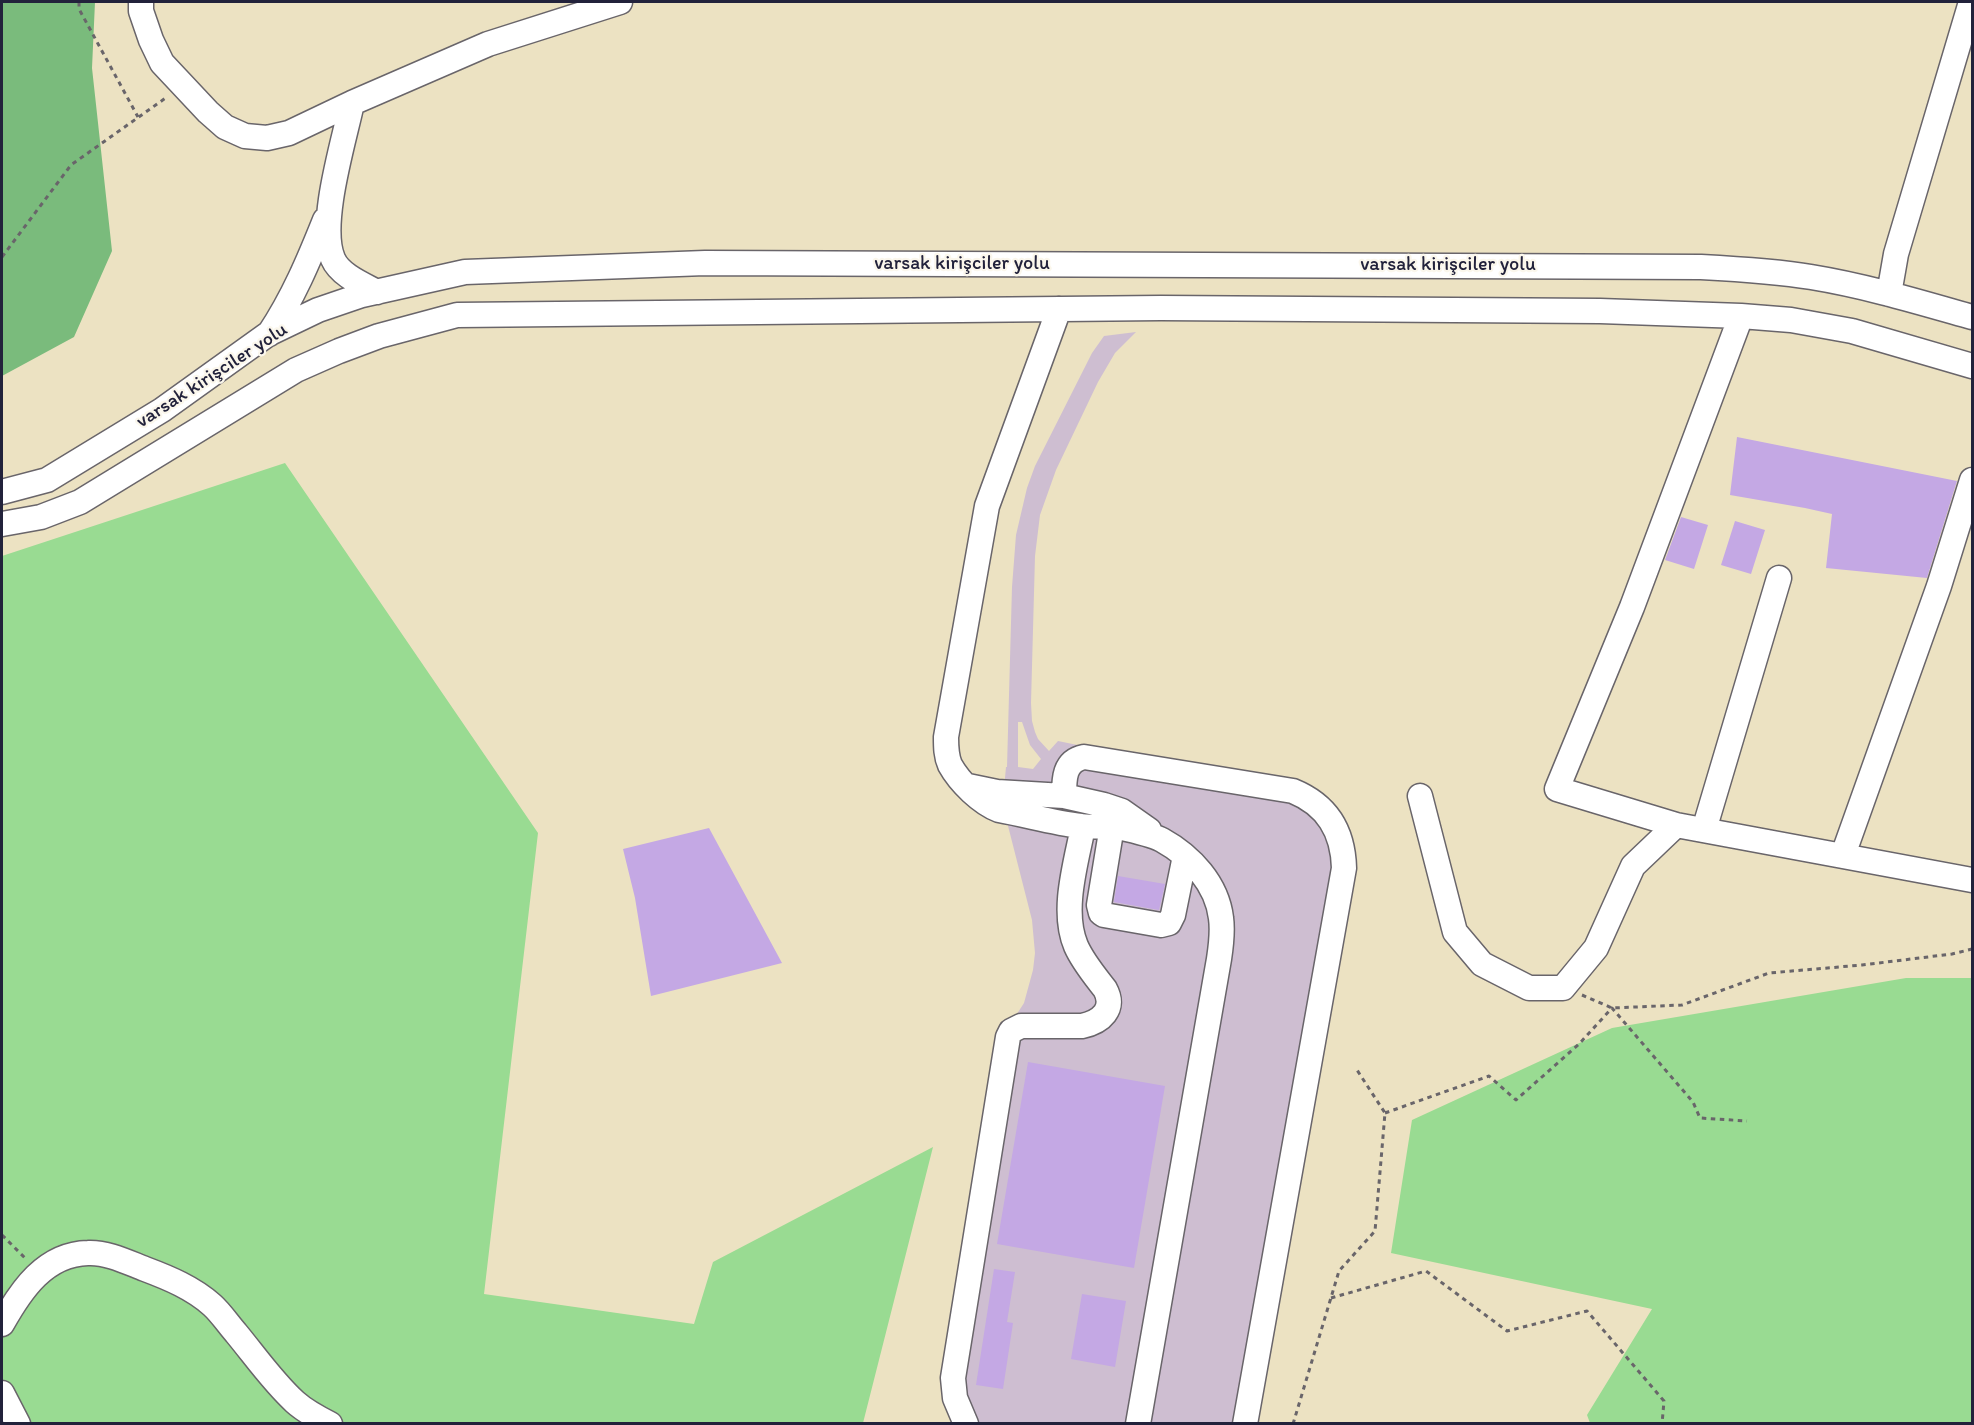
<!DOCTYPE html>
<meta charset="utf-8">
<style>
body{margin:0}
#map{position:relative;width:1974px;height:1425px;overflow:hidden;background:#ece2c2;font-family:Itim,sans-serif}
canvas{display:block}
.frame{position:absolute;inset:0;border:3px solid #22223b;pointer-events:none}
</style>
<div id="map">
<canvas width="1974" height="1425"></canvas>
<div class="frame"></div>
</div>
<script>
const c = document.querySelector('canvas').getContext('2d');
c.lineJoin = 'round';
function fill(path, color) { c.fillStyle = color; c.fill(path, 'evenodd'); }
function strokePath(path, color, width, dash) { c.strokeStyle = color; c.lineWidth = width; c.lineCap = dash ? 'butt' : 'round'; c.setLineDash(dash || []); c.stroke(path); }
function label(font, color, halo, rows, align = 'center') {
  c.font = font + ' Itim,sans-serif'; c.lineWidth = 4.5; c.setLineDash([]); c.textBaseline = 'middle'; c.strokeStyle = halo; c.fillStyle = color; for (const [text, x, y, turn = 0] of rows) {
    c.save(); c.translate(x, y); c.rotate((+turn || 0) * Math.PI / 180); c.textAlign = isNaN(turn) ? turn : align; if (halo) c.strokeText(text, 0, 0); c.fillText(text, 0, 0); c.restore();
  }
}
fill(new Path2D(`
 M 1136,332 L 1115,353 L 1098,382 L 1056,470 L 1040,515 L 1035,556 L 1031,703 L 1032,721 L 1035,732 L 1038,739 L 1049,751 L 1058,741 L 1092,748 L 1282,777 L 1300,783 L 1334,804 L 1344,818 L 1350,834 L 1354,854 L 1353,876 L 1258,1423 L 955,1424 L 1013,1020 L 1024,1003 L 1033,970 L 1035,953 L 1032,920 L 1006,818 L 1003,800 L 1006,767 L 1007,767 L 1012,587 L 1016,535 L 1027,488 L 1035,466 L 1092,353 L 1104,336 ZM 1018,722 L 1022,722 L 1030,745 L 1041,759 L 1033,769 L 1018,767 Z`), '#cebed1');
fill(new Path2D(`
 M 285,463 L 538,833 L 484,1294 L 694,1324 L 713,1262 L 933,1147 L 863,1423 L 2,1423 L 2,556 Z
 M 1906,978 L 1972,978 L 1972,1423 L 1590,1423 L 1587,1415 L 1652,1309 L 1391,1253 L 1412,1120 L 1612,1028 Z`), '#99db92');
fill(new Path2D(`
 M 2,2 L 95,2 L 92,68 L 112,251 L 74,337 L 2,376 Z`), '#7abb7c');
fill(new Path2D(`
 M 1737,437 L 1957,481 L 1927,578 L 1826,568 L 1832,514 L 1805,508 L 1730,495 Z
 M 1681,517 L 1708,525 L 1694,569 L 1665,560 Z
 M 1735,521 L 1765,530 L 1751,574 L 1721,565 Z
 M 709,828 L 782,963 L 651,996 L 635,898 L 623,849 Z
 M 1118,876 L 1165,884 L 1159,910 L 1114,902 Z
 M 1028,1062 L 1165,1086 L 1134,1268 L 997,1244 Z
 M 994,1269 L 1015,1272 L 1007,1322 L 1013,1323 L 1003,1389 L 976,1385 Z
 M 1082,1294 L 1126,1301 L 1115,1367 L 1071,1359 Z`), '#c4a8e4');
const minor = new Path2D(`
 M 141,2 L 141,11 L 151,40 L 162,63 L 208,112 L 225,127 L 245,136 L 267,138 L 289,133 L 352,103 L 488,44 L 620,2
 M 352,103 C 344,141 318,224 333,259 C 340,275 362,284 377,292
 M 1889,294 L 1896,254 L 1971,2
 M 1059,309 L 987,506 L 946,737 C 946,747 946,756 950,765 C 960,783 981,803 999,810 C 1027,815 1054,823 1081,826 C 1092,828 1103,825 1113,826 C 1126,829 1151,834 1162,840 C 1191,856 1217,884 1221,918 C 1223,932 1221,946 1219,959 L 1138,1424
 M 1741,316 L 1632,607 L 1557,789 L 1676,825 L 1972,880
 M 269,334 C 293,298 309,260 325,220
 M 2,492 L 47,480 L 162,410 L 268,334 L 318,310 L 362,295 L 465,272 L 705,263 L 1701,267 C 1738,269 1775,271 1811,277 C 1866,286 1919,302 1972,317
 M 2,524 L 41,517 L 80,502 L 296,370 L 339,351 L 379,336 L 457,315 L 1161,308 L 1600,311 L 1741,316 L 1791,320 L 1852,331 L 1972,366
 M 968,786 L 997,792 L 1064,796 L 1104,805 L 1122,811 L 1149,830
 M 1064,796 C 1064,779 1064,761 1084,757 L 1293,791 C 1327,805 1343,831 1344,868 L 1245,1424
 M 1420,796 L 1455,932 L 1482,964 L 1529,988 L 1563,988 L 1596,948 L 1633,866 L 1676,825
 M 1112,826 L 1099,905 L 1101,913 L 1104,915 L 1161,925 L 1169,923 L 1173,915 L 1185,856
 M 1704,830 L 1779,578
 M 1843,855 L 1939,586 L 1972,480
 M 2,1324 C 21,1290 45,1254 88,1253 C 107,1252 127,1262 145,1269 C 169,1278 193,1288 212,1305 C 221,1313 228,1324 236,1333 C 255,1356 273,1382 295,1402 C 305,1411 318,1418 330,1424
 M 2,1393 L 18,1424
 M 966,1424 L 955,1398 L 953,1378 L 1008,1037 L 1011,1031 L 1021,1026 L 1082,1026 C 1101,1022 1116,1009 1105,989 C 1095,976 1083,962 1076,946 C 1061,911 1076,863 1083,827`);
strokePath(minor, '#69656a', 27);
strokePath(new Path2D(`
 M 79,2 L 79,9 L 138,117
 M 2,257 L 71,165 L 167,97
 M 1582,995 L 1612,1008 L 1682,1005 L 1769,973 L 1862,965 L 1952,954 L 1972,949
 M 1385,1113 L 1489,1076 L 1516,1100 L 1579,1044 L 1612,1008 L 1693,1102 L 1700,1118 L 1747,1121
 M 2,1235 L 26,1259
 M 1331,1298 L 1426,1271 L 1507,1331 L 1587,1311 L 1664,1401 L 1662,1424
 M 1293,1424 L 1339,1271 L 1375,1231 L 1385,1113 L 1357,1070`), '#69656a', 3, [4.5, 4.5]);
strokePath(minor, '#fff', 24);
label('20px', '#22223b', '#fbf7ec', [
 ["varsak kirişciler yolu",962,264],
 ["varsak kirişciler yolu",1448,265],
 ["varsak kirişciler yolu",212,376,-33]
]);
</script>
